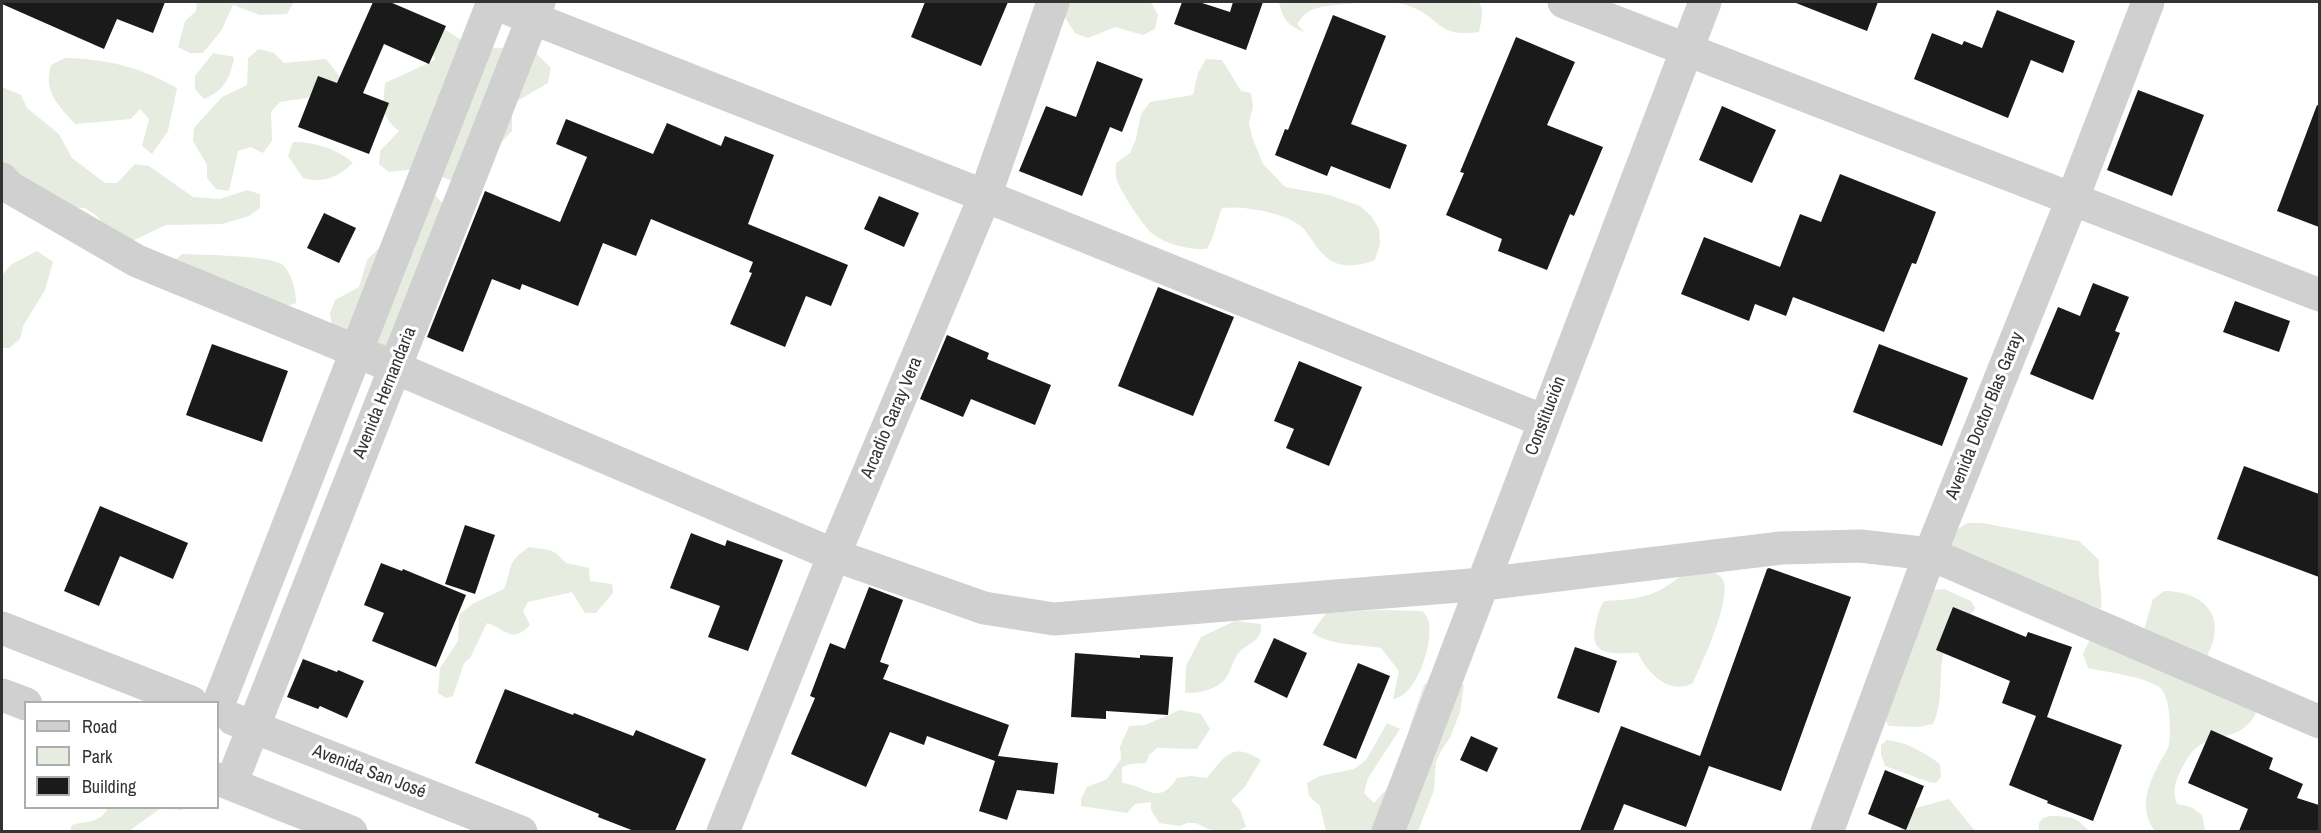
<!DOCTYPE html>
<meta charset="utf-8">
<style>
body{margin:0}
#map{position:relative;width:2321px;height:833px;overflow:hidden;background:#fff;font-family:"Archivo Narrow",sans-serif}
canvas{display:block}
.frame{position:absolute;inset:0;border:3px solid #333;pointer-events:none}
.legend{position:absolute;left:24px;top:701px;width:195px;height:108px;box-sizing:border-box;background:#fff;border:2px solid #adadad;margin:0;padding:8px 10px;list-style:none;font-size:18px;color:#333}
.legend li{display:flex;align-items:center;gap:12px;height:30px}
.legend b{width:30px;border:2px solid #adadad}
</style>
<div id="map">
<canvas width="2321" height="833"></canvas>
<div class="frame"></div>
<ul class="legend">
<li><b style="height:8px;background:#d0d0d0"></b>Road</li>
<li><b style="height:16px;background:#e6ecdf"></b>Park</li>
<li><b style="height:16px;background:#1a1a1a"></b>Building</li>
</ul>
</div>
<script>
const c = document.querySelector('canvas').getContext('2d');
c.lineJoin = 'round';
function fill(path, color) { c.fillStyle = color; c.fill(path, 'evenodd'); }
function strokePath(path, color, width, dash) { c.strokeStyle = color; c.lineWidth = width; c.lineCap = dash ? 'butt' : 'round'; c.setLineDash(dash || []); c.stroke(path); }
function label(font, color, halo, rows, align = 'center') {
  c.font = font + ' "Archivo Narrow",sans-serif'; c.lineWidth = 6; c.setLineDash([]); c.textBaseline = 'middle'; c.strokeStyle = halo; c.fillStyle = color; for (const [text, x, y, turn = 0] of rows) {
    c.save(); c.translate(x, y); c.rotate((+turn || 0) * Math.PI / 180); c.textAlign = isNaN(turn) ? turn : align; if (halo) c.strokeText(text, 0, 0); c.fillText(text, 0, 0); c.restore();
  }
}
fill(new Path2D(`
 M 197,2 L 294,2 L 287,14 L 260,15 L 233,5 L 221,31 L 203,53 L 190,53 L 178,47 L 185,21 L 196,11 Z
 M 1055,2 L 1151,2 L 1158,15 L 1155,29 L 1143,35 L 1115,27 L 1088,38 L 1075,33 Z
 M 1279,2 L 1360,2 C 1345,6 1320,3 1307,13 C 1303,15 1300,21 1297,24 L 1304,32 C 1288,26 1282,18 1279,2 Z
 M 1366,2 L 1479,2 C 1485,11 1481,22 1479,32 C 1437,38 1442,19 1412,7 C 1398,1 1381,2 1366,2 Z
 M 435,23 L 472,47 L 532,49 L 551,68 L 548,83 L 512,104 L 512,131 L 493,151 L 479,189 L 416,169 L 389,172 L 379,164 L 380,151 L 399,131 C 380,116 383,105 385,83 L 435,60 L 427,34 Z
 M 259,49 L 274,53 L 284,63 L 326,59 L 343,81 L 306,98 L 280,102 L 271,112 L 272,141 L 263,153 L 251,147 L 238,151 L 229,191 L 216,189 L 207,178 L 207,165 L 193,141 L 194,128 L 222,97 L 247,85 L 248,58 Z
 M 213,53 L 234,57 C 231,77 224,91 204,99 L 195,89 L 195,76 Z
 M 65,58 C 107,59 140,67 177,88 L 168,131 L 152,154 L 142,146 L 149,119 L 140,109 L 131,119 L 75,124 C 58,105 43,92 51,65 Z
 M 1206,59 L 1222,60 L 1241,91 L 1251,93 L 1253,107 L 1249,123 L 1252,137 L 1263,164 L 1285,187 L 1329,195 L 1360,206 L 1372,217 L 1379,229 L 1380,244 L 1375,260 C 1355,268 1335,269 1320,251 C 1314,244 1309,235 1303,228 C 1288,213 1243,205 1222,208 C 1216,222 1215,236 1207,249 C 1190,250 1168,245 1154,235 C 1144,228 1118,188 1116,177 C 1115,173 1116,167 1116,163 L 1130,153 L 1136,139 L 1141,114 L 1150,102 L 1193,95 L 1198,73 Z
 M 2,87 L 21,95 L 27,108 L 59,134 L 72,158 L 105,183 L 117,183 L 135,164 L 149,166 L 193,197 L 220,199 L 247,190 L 260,194 L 260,208 L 249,216 L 222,224 L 166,225 L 128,243 L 114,240 L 97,216 L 85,208 L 27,206 L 2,186 Z
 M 293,142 C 314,142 337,148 353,163 C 338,177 323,184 303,178 L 288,156 Z
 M 434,194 L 453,214 L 395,354 L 332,328 L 330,313 L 335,300 L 359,287 L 367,260 Z
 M 37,251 L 53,262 L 45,290 L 23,326 L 20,339 L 9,348 L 2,348 L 2,275 L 12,264 Z
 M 182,254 C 200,255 272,255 283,265 C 292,274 296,291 296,303 L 269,312 L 171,264 Z
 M 1967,523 L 1982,523 L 2079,541 L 2099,560 C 2097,577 2103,592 2101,609 L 1948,551 L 1955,531 Z
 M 529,547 L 549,550 L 556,553 L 566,563 L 589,568 L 590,581 L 612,584 L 613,593 L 596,613 L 585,613 L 572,592 L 528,602 L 523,611 L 530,625 C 511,644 508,630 487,623 L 470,658 L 464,663 L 453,696 L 446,698 L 438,693 L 440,668 L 458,641 L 459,615 L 474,603 L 504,589 C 514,564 505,564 529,547 Z
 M 1689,569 C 1698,570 1715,570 1721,577 C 1736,592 1701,665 1693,683 C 1670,696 1647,673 1638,653 C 1613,653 1587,658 1596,623 C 1598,615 1599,608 1604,601 C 1645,599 1658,596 1689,569 Z
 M 1944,589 L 1971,601 L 1975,608 C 1971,618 1962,618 1955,626 C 1951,630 1947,641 1945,647 C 1937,672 1945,700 1933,724 L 1919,727 L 1889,726 L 1885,720 L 1921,591 Z
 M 2164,591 C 2203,591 2228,616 2208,654 L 2214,666 L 2259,705 C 2246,746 2214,728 2192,752 C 2188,756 2185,763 2182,768 C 2175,781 2172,790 2177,804 L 2191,807 L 2202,815 L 2205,831 L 2155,831 C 2138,809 2148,784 2160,762 C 2163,757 2167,751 2169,745 C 2171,733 2171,695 2159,687 C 2140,675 2110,673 2088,668 L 2083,654 L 2089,641 L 2144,630 L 2153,599 Z
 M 1379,610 L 1423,611 C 1424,614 1427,616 1428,619 C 1435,640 1417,697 1393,699 L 1399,671 L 1381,648 C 1357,644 1333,646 1312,633 L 1326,613 Z
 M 1235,621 L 1261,624 C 1263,643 1246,642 1237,655 C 1233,661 1231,670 1227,676 C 1219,689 1199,694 1185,693 L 1186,666 L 1201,637 Z
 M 1436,677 L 1450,677 L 1464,685 L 1460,712 L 1450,738 L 1442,749 L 1436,762 L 1434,790 L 1418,831 L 1326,831 L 1320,806 L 1309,796 L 1307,783 L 1320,776 L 1354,769 L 1366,760 L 1387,723 L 1400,729 L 1368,778 L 1364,793 L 1374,803 L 1395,780 L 1406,754 L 1410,726 L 1424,685 Z
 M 1180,710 L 1201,714 L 1210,729 L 1197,749 L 1157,748 L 1149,755 L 1146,763 L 1131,764 L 1122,767 L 1122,783 C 1146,785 1158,808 1177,778 L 1191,776 L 1207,778 C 1226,755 1232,742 1261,760 L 1244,788 L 1231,800 L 1240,810 L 1246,827 L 1236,831 L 1222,831 L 1208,829 L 1196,823 L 1187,823 L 1180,826 L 1159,823 L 1151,810 L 1151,802 L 1135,804 L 1127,813 L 1081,806 L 1081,799 L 1087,787 L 1107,779 L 1121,759 L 1120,747 L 1129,726 L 1145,725 Z
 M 1887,740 C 1907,742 1923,752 1940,764 L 1941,777 L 1936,783 L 1929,782 L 1885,766 L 1881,755 L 1881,745 Z
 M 1949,799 L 1975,831 L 1901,832 L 1901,827 L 1912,809 Z
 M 108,808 L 186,808 L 181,810 L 161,808 L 129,831 L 70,831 L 72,825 C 88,820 99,824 108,808 Z
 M 2050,816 C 2070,816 2076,817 2089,831 L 2039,831 L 2039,823 L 2043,818 Z`), '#e6ecdf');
fill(new Path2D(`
 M 2,2 L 165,2 L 153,33 L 117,19 L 104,49 L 2,4 Z
 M 373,2 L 390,2 L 446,26 L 429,64 L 384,44 L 363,93 L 389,103 L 369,154 L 298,127 L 318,76 L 337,83 Z
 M 925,2 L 1008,2 L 981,66 L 911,37 Z
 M 1182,2 L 1199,2 L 1230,12 L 1233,2 L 1263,2 L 1246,50 L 1174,24 Z
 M 1796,2 L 1878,2 L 1867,31 L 1796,3 Z
 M 1997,10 L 2075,41 L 2063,73 L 2031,60 L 2008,118 L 1914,79 L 1932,33 L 1962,45 L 1964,41 L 1982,48 Z
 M 1333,15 L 1386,36 L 1351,124 L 1407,145 L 1390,189 L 1331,166 L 1327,176 L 1275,155 L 1285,129 L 1288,130 Z
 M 1516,37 L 1575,62 L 1547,125 L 1603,147 L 1574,216 L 1570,214 L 1547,270 L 1498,251 L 1502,239 L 1446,215 L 1464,173 L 1460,172 Z
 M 1097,61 L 1143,79 L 1122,132 L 1110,127 L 1082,196 L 1019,171 L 1046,106 L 1076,117 Z
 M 2138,90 L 2204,115 L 2172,196 L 2107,170 Z
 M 2317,105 L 2319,106 L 2319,227 L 2277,211 Z
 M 1722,106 L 1776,130 L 1752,183 L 1699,160 Z
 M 566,119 L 653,154 L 667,123 L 721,146 L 725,136 L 774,155 L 748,224 L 848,265 L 831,306 L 806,296 L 785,347 L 730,324 L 752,273 L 749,272 L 753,262 L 651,219 L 636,256 L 603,243 L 578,306 L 522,284 L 520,290 L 492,279 L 463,352 L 427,337 L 485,191 L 560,222 L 587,157 L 556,144 Z
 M 1840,174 L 1936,212 L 1916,264 L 1912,263 L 1884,332 L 1793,297 L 1786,316 L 1755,304 L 1749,321 L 1681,294 L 1704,237 L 1780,267 L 1800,214 L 1821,222 Z
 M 879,196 L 919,213 L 904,247 L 864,229 Z
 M 324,213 L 356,228 L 339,263 L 307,248 Z
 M 2093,283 L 2129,297 L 2115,331 L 2120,333 L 2093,400 L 2030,374 L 2058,307 L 2080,316 Z
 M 1158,287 L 1234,317 L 1193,416 L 1118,386 Z
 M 2235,301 L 2290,321 L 2279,352 L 2223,332 Z
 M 947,335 L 989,353 L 987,359 L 1051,385 L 1035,425 L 971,399 L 963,417 L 920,399 Z
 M 212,344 L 288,371 L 262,442 L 186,415 Z
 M 1879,344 L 1968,378 L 1942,446 L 1853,412 Z
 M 1299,361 L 1362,387 L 1329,466 L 1286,448 L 1294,429 L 1274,421 Z
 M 2244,466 L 2319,494 L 2319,577 L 2217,539 Z
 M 100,506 L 188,543 L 173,579 L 120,556 L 99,606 L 64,591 Z
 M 465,525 L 495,535 L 475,594 L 445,584 Z
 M 691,533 L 725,546 L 727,540 L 783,560 L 748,651 L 708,637 L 720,606 L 670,588 Z
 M 381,563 L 402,571 L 403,569 L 466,595 L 436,667 L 372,641 L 384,613 L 364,605 Z
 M 1769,568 L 1851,597 L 1781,791 L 1709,766 L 1686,827 L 1624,804 L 1613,831 L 1580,831 L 1621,726 L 1700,756 L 1767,569 Z
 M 869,587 L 903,600 L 880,662 L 889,665 L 883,679 L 1009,725 L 998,756 L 1058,763 L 1054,794 L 1017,790 L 1007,820 L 979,811 L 995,761 L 927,736 L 924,745 L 890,732 L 866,787 L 791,754 L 815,698 L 810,696 L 830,643 L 845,649 Z
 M 1953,607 L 2026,637 L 2028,632 L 2072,647 L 2047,717 L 2122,745 L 2093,821 L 2047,803 L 2048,801 L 2009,785 L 2036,716 L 2002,703 L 2010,681 L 1936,650 Z
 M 1274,638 L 1307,653 L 1287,698 L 1254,682 Z
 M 1575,647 L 1617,661 L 1599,713 L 1557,698 Z
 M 1075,653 L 1140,658 L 1140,655 L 1173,657 L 1168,715 L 1106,711 L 1106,719 L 1071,717 Z
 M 303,659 L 337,672 L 338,670 L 364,681 L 347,718 L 320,706 L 318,709 L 287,697 Z
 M 1358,663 L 1390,676 L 1356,759 L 1323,745 Z
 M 505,689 L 573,715 L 574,713 L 633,736 L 636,730 L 706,759 L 675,831 L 634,831 L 598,817 L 599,814 L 475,763 Z
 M 2211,730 L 2273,758 L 2269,769 L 2303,784 L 2297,798 L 2319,805 L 2319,831 L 2239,831 L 2248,809 L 2188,783 Z
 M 1471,736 L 1498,748 L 1487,772 L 1460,760 Z
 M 1885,770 L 1924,786 L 1906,830 L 1868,814 Z`), '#1a1a1a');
strokePath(new Path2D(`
 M 491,2 L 985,196 L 1544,421
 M 1564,2 L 2320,295
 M 2,179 L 9,187 L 137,261 L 356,351 L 834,555 L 984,608 L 1054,619 L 1483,584 L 1781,548 L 1860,546 L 1930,554 L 2320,722
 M 2,628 L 191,702
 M 2,695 L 26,704
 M 218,705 L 493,2
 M 233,719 L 521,832
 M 218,779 L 351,832
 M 231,784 L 539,2
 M 723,832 L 834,555 L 985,196 L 1053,2
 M 1388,832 L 1705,2
 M 1827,832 L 1930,554 L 2072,200 L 2148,2`), '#d0d0d0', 33);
label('18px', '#333', '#fff', [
 ["Avenida Hernandaria",385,393,-68],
 ["Constitución",1546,416,-69],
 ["Avenida Doctor Blas Garay",1985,416,-68],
 ["Arcadio Garay Vera",892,418,-67],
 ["Avenida San José",369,772,21]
]);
</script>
